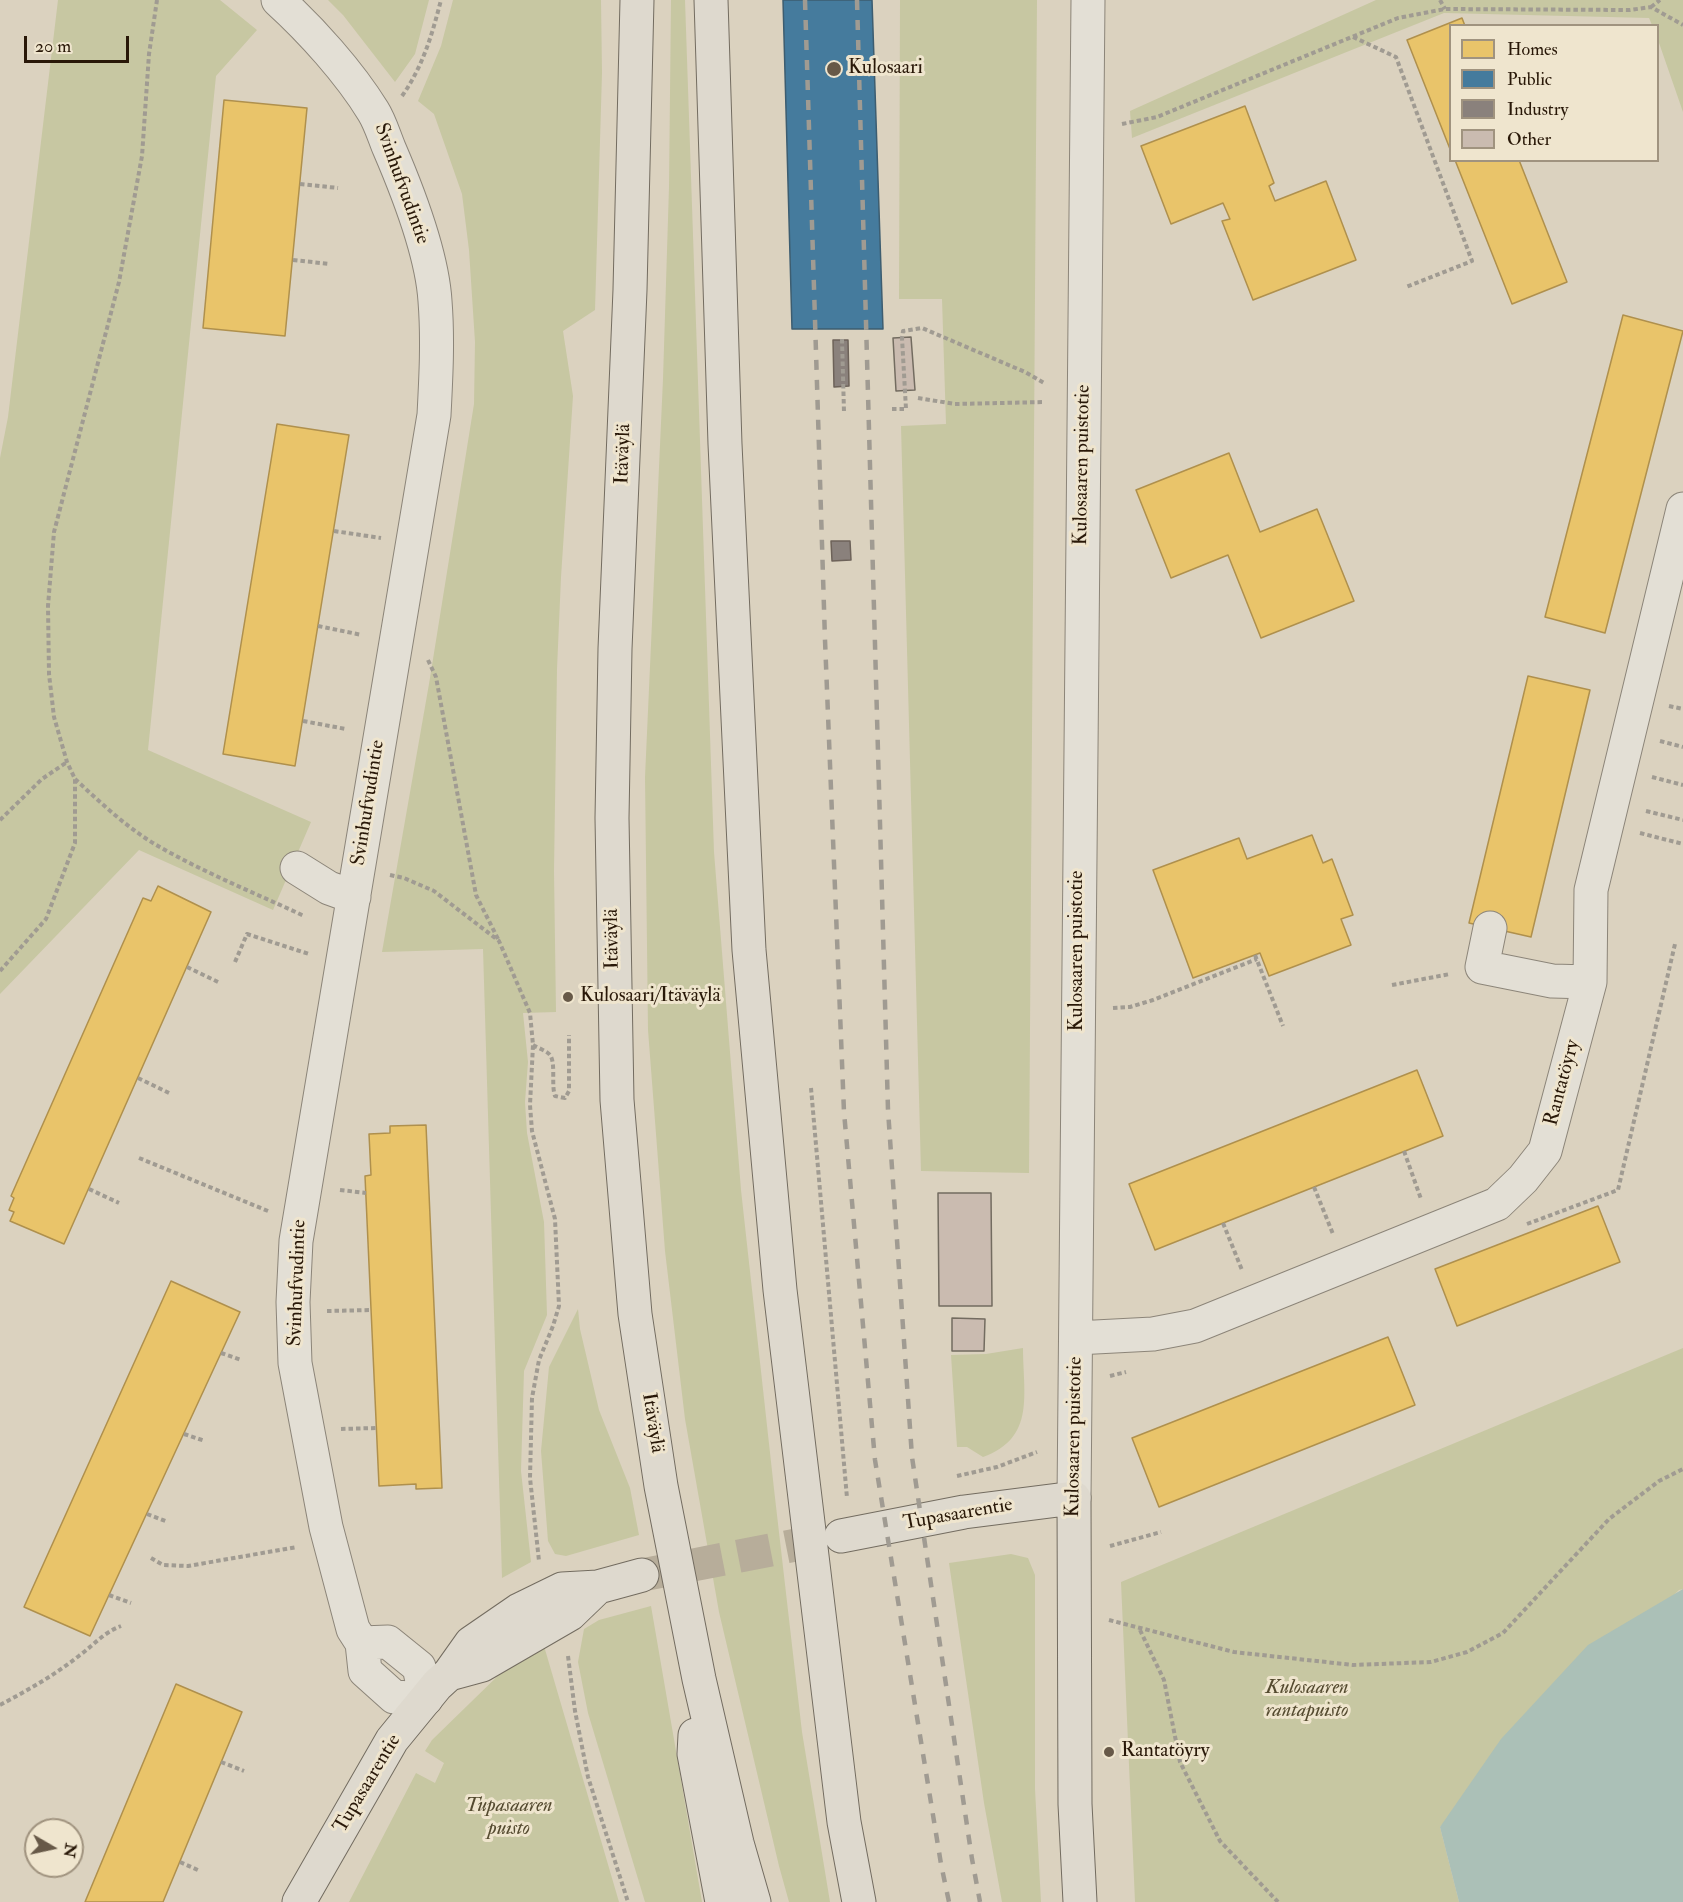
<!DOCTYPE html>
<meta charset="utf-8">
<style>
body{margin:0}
#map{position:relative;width:1683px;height:1902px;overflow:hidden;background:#dbd2bf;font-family:"IM FELL Double Pica",serif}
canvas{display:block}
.legend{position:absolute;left:1449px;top:24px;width:210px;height:138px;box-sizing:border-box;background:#efe5ce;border:2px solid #a0937f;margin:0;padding:8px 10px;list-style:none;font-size:18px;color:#291808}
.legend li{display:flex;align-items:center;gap:12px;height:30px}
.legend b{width:30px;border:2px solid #a0937f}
.north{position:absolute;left:24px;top:1818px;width:60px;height:60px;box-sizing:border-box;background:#efe5ce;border:2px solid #a0937f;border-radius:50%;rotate:99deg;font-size:16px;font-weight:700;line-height:24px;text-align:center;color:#291808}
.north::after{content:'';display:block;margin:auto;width:21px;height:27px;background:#675948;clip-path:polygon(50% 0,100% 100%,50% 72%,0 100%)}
.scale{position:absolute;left:24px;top:36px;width:105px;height:27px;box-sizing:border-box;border:3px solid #291808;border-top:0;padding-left:8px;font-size:18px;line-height:21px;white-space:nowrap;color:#291808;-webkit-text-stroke:4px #efe5ce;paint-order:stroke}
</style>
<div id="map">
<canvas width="1683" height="1902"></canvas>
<ul class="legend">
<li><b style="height:16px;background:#e9c46a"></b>Homes</li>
<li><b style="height:16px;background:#457b9d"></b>Public</li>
<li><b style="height:16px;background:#8a817c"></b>Industry</li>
<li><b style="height:16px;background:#cabbb0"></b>Other</li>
</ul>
<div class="north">N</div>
<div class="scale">20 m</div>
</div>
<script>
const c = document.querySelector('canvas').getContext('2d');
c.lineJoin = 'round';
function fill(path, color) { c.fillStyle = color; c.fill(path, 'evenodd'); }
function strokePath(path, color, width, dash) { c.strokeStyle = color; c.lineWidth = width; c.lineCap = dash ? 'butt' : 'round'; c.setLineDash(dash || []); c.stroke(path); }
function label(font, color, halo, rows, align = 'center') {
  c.font = font + ' "IM FELL Double Pica",serif'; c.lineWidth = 6; c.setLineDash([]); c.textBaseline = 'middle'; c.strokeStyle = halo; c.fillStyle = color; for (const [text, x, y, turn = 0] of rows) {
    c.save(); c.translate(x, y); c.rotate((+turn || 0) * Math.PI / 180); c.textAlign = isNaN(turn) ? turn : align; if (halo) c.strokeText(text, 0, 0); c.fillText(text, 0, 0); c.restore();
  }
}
fill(new Path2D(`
 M 58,0 L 220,0 L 257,30 L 216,76 L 148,750 L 311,822 L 273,910 L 139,850 L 0,994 L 0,458 L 8,417 Z
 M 328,0 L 429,0 L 415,54 L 395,82 L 343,15 Z
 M 453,0 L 601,0 L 602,73 L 595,310 L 563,331 L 573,396 L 561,577 L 557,669 L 554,871 L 556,1012 L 523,1013 L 528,1062 L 525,1102 L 527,1133 L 544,1222 L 547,1315 L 524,1371 L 521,1471 L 531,1562 L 502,1578 L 483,949 L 382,952 L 429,684 L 474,404 L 475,342 L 469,250 L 462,194 L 434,114 L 418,101 L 441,46 Z
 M 671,0 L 685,0 L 714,852 L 741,1190 L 774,1489 L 802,1732 L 830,1902 L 789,1902 L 779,1866 L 719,1612 L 685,1419 L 665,1251 L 648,1030 L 645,777 L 663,379 L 669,187 Z
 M 900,0 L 1037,0 L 1029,1173 L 921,1171 L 901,426 L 946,424 L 942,299 L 899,299 Z
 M 1376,0 L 1683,0 L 1683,112 L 1658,40 L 1658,26 L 1652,25 L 1649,18 L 1444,13 L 1132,138 L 1130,111 Z
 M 578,1309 L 580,1329 L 599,1410 L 630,1488 L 639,1535 L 566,1556 L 555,1554 L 548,1541 L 541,1451 L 549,1367 Z
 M 1023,1348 C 1023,1394 1036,1438 983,1457 L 967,1447 L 957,1447 L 951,1355 L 986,1354 Z
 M 1683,1348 L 1683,1589 L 1679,1590 L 1440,1827 L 1459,1902 L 1135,1902 L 1121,1582 Z
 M 1011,1554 L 1028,1558 L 1035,1575 L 1035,1789 L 1041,1902 L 1002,1902 L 984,1803 L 949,1563 Z
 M 651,1606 L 701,1896 L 702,1902 L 645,1902 L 588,1713 L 578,1662 L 584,1629 L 599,1620 Z
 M 544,1646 L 619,1902 L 349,1902 L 416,1773 L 435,1783 L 444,1763 L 425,1751 L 432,1740 L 509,1665 Z`), '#c7c7a2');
fill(new Path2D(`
 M 1683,1589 L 1683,1902 L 1459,1902 L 1440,1827 L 1501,1739 L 1588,1645 Z`), '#abc0b7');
const homes = new Path2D(`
 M 1462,18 L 1465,26 L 1450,26 L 1450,149 L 1407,40 Z
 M 224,100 L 307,108 L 285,336 L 203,328 Z
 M 1245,106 L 1274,183 L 1269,186 L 1275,201 L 1326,181 L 1356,260 L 1253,300 L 1222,221 L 1230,219 L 1223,203 L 1171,224 L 1141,146 Z
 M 1455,160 L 1519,160 L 1567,282 L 1512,304 Z
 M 1623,315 L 1683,331 L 1605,633 L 1545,617 Z
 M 277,424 L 349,435 L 295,766 L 223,754 Z
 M 1229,453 L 1260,532 L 1317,509 L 1354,601 L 1261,638 L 1228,555 L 1171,578 L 1136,490 Z
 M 1528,676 L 1590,690 L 1531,937 L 1469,923 Z
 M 1312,835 L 1323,863 L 1332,859 L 1353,915 L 1341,919 L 1351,945 L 1269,976 L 1260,953 L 1193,978 L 1153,870 L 1239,838 L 1247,859 Z
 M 158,886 L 211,912 L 64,1244 L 10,1221 L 14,1212 L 9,1210 L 14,1198 L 11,1196 L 143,898 L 151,901 Z
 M 1417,1070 L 1443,1136 L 1155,1250 L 1129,1184 Z
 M 426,1125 L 442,1488 L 416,1489 L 416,1484 L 379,1486 L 365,1176 L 371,1175 L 369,1134 L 390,1133 L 390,1126 Z
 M 1598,1206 L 1620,1262 L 1457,1326 L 1435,1269 Z
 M 171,1281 L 240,1312 L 90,1636 L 24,1607 Z
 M 1388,1337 L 1415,1405 L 1159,1507 L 1132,1438 Z
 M 176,1684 L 242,1712 L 163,1902 L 85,1902 Z`);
fill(homes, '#e9c46a');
strokePath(homes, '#af904d', 1.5);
const public = new Path2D(`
 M 783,0 L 872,0 L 883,329 L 792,329 Z`);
fill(public, '#457b9d');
strokePath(public, '#3d5d70', 1.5);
const industry = new Path2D(`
 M 833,340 L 848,340 L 849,386 L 834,387 Z
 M 831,541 L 850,541 L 851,560 L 832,561 Z`);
fill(industry, '#8a817c');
strokePath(industry, '#6d6259', 1.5);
const building = new Path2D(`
 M 911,337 L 915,390 L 896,391 L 893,338 Z
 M 938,1193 L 991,1193 L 992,1306 L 939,1306 Z
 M 952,1318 L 985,1319 L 984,1351 L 952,1351 Z`);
fill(building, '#cabbb0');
strokePath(building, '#736c60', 1.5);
strokePath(new Path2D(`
 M 642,1575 L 837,1537`), '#b7ad9a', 33, [33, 16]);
const minor = new Path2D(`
 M 278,0 C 311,30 349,72 373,111 C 380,122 384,136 389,148 C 408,192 432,253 435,301 C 438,339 436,377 434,415 L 296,1241 L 293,1302 L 295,1363 L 326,1527 L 353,1629 L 362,1643 L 365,1671 L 394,1697 L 426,1699 L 419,1667 L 388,1642 L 362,1643
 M 297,868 L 329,888 L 354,897
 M 1490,928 L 1482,967 L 1552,981 L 1590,982
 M 1076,1338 L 1153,1334 L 1195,1326 L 1497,1204 L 1523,1179 L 1545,1151 L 1590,982 L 1591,890 L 1683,509
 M 1074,1498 L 1088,0`);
const major = new Path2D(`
 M 841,1536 L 964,1512 L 1074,1498 L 1075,1804 L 1080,1902
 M 449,1674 L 482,1665 L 570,1614 L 598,1587
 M 299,1902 L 392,1740 L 437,1685 L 449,1674 L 471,1643 L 519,1610 L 562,1589 L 598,1587 L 642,1575`);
const highway = new Path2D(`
 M 637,0 L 630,290 L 615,649 L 612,818 L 617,1100 L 635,1314 L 661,1486 L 699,1679 L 737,1843 L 754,1902
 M 711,0 L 725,444 L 749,950 L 780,1290 L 844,1822 L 859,1902
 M 695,1735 L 694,1754 L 722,1902`);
strokePath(minor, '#8c8579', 35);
strokePath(major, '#736c60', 35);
strokePath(highway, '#736c60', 35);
strokePath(new Path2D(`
 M 1440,0 L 1445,9
 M 1651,7 L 1660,0
 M 1353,37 L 1396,57 L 1472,261 L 1406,287
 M 402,96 C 423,66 432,35 441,0
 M 1122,124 L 1157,117 L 1398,18 L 1445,9 L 1630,10 L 1651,7 L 1683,25
 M 300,184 L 338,188
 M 293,260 L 330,264
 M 842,339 L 844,412
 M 918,398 L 955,404 L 1044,402
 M 892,409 L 906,409 L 902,338 L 903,331 L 922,328 L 1025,372 L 1044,383
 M 334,531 L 381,538
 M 318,626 L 362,635
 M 428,660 L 436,677 L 476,895 L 498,939
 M 1669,706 L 1683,709
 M 303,721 L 346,729
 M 1660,741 L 1683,747
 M 1652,777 L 1683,785
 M 75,779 C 101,803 127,828 158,846 C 205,873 255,893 304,916
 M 1646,811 L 1683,820
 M 0,820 L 42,779 L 67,762
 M 1640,833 L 1683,844
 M 390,875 L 404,878 L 434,891 L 499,941 L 530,1013 L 533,1045 L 530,1105 L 532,1131 L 555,1219 L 559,1306 L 553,1326 L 539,1360 L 532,1398 L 530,1478 L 539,1561
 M 1255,955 L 1283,1026
 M 235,962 L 247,934 L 309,954
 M 187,967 L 218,982
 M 0,971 L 46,919 L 75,843 L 75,779 L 67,762 L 54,717 L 49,674 L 48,606 L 54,532 L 119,282 L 142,156 L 149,54 L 157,0
 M 1392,985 L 1450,974
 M 1113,1008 L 1130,1007 L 1153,1000 L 1257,959
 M 533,1045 C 538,1048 547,1051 550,1055 C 556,1063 551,1085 555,1096 L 565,1098 L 569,1091 L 569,1035
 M 138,1078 L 169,1093
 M 811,1088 L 847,1498
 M 1404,1151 L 1421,1199
 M 139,1158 L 268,1211
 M 1314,1187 L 1333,1234
 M 89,1189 L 119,1203
 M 340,1190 L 366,1193
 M 1223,1223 L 1242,1270
 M 1527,1224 L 1618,1190 L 1675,944
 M 327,1311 L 371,1310
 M 221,1353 L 241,1360
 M 1110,1376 L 1126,1372
 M 341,1429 L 376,1428
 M 184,1434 L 205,1441
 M 957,1476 L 997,1467 L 1037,1452
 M 147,1514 L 168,1522
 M 1110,1546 L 1161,1532
 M 151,1558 L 163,1565 L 188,1566 L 297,1547
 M 109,1595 L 131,1603
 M 1109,1620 L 1234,1652 L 1353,1665 L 1431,1662 L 1467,1652 L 1503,1633 L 1609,1519 L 1659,1481 L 1683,1469
 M 1140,1630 L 1164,1680 L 1180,1762 L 1220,1841 L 1278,1902
 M 568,1656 L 575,1711 L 588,1777 L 628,1902
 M 0,1705 C 28,1690 55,1675 80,1655 C 95,1644 103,1633 121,1626
 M 221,1762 L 244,1771
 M 180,1862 L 200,1871`), '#a09b92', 4, [4.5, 3]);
strokePath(minor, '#e3dfd5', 33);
strokePath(major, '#ded9ce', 33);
strokePath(highway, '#ded9ce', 33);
strokePath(new Path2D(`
 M 805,0 L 825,640 L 844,1112 L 875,1460 L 941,1864 L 949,1902
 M 857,0 L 888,1110 L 912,1457 L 972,1859 L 980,1902`), '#a09b92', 4.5, [10, 10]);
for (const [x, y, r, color] of [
 [834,69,8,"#675948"],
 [568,997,6,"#675948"],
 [1109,1752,6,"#675948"]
]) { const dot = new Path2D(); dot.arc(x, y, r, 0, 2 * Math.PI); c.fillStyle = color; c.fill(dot); strokePath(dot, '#efe5ce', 2); }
label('20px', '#291808', '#efe5ce', [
 ["Kulosaari",848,69],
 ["Kulosaari/Itäväylä",580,997],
 ["Rantatöyry",1121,1752]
], 'left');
label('20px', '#291808', '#efe5ce', [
 ["Svinhufvudintie",401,184,70],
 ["Itäväylä",624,454,-88],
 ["Kulosaaren puistotie",1083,465,-89],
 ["Svinhufvudintie",369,803,-81],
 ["Itäväylä",613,939,-91],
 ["Kulosaaren puistotie",1078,951,-90],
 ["Rantatöyry",1563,1083,-75],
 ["Svinhufvudintie",298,1283,-88],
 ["Itäväylä",652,1423,81],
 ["Kulosaaren puistotie",1075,1437,-89],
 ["Tupasaarentie",958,1515,-10],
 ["Tupasaarentie",368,1784,-59]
]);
label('italic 20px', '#544a2f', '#efe5ce', [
 ["Kulosaaren",1307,1689],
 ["rantapuisto",1307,1712],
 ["Tupasaaren",509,1807],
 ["puisto",509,1830]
]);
</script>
